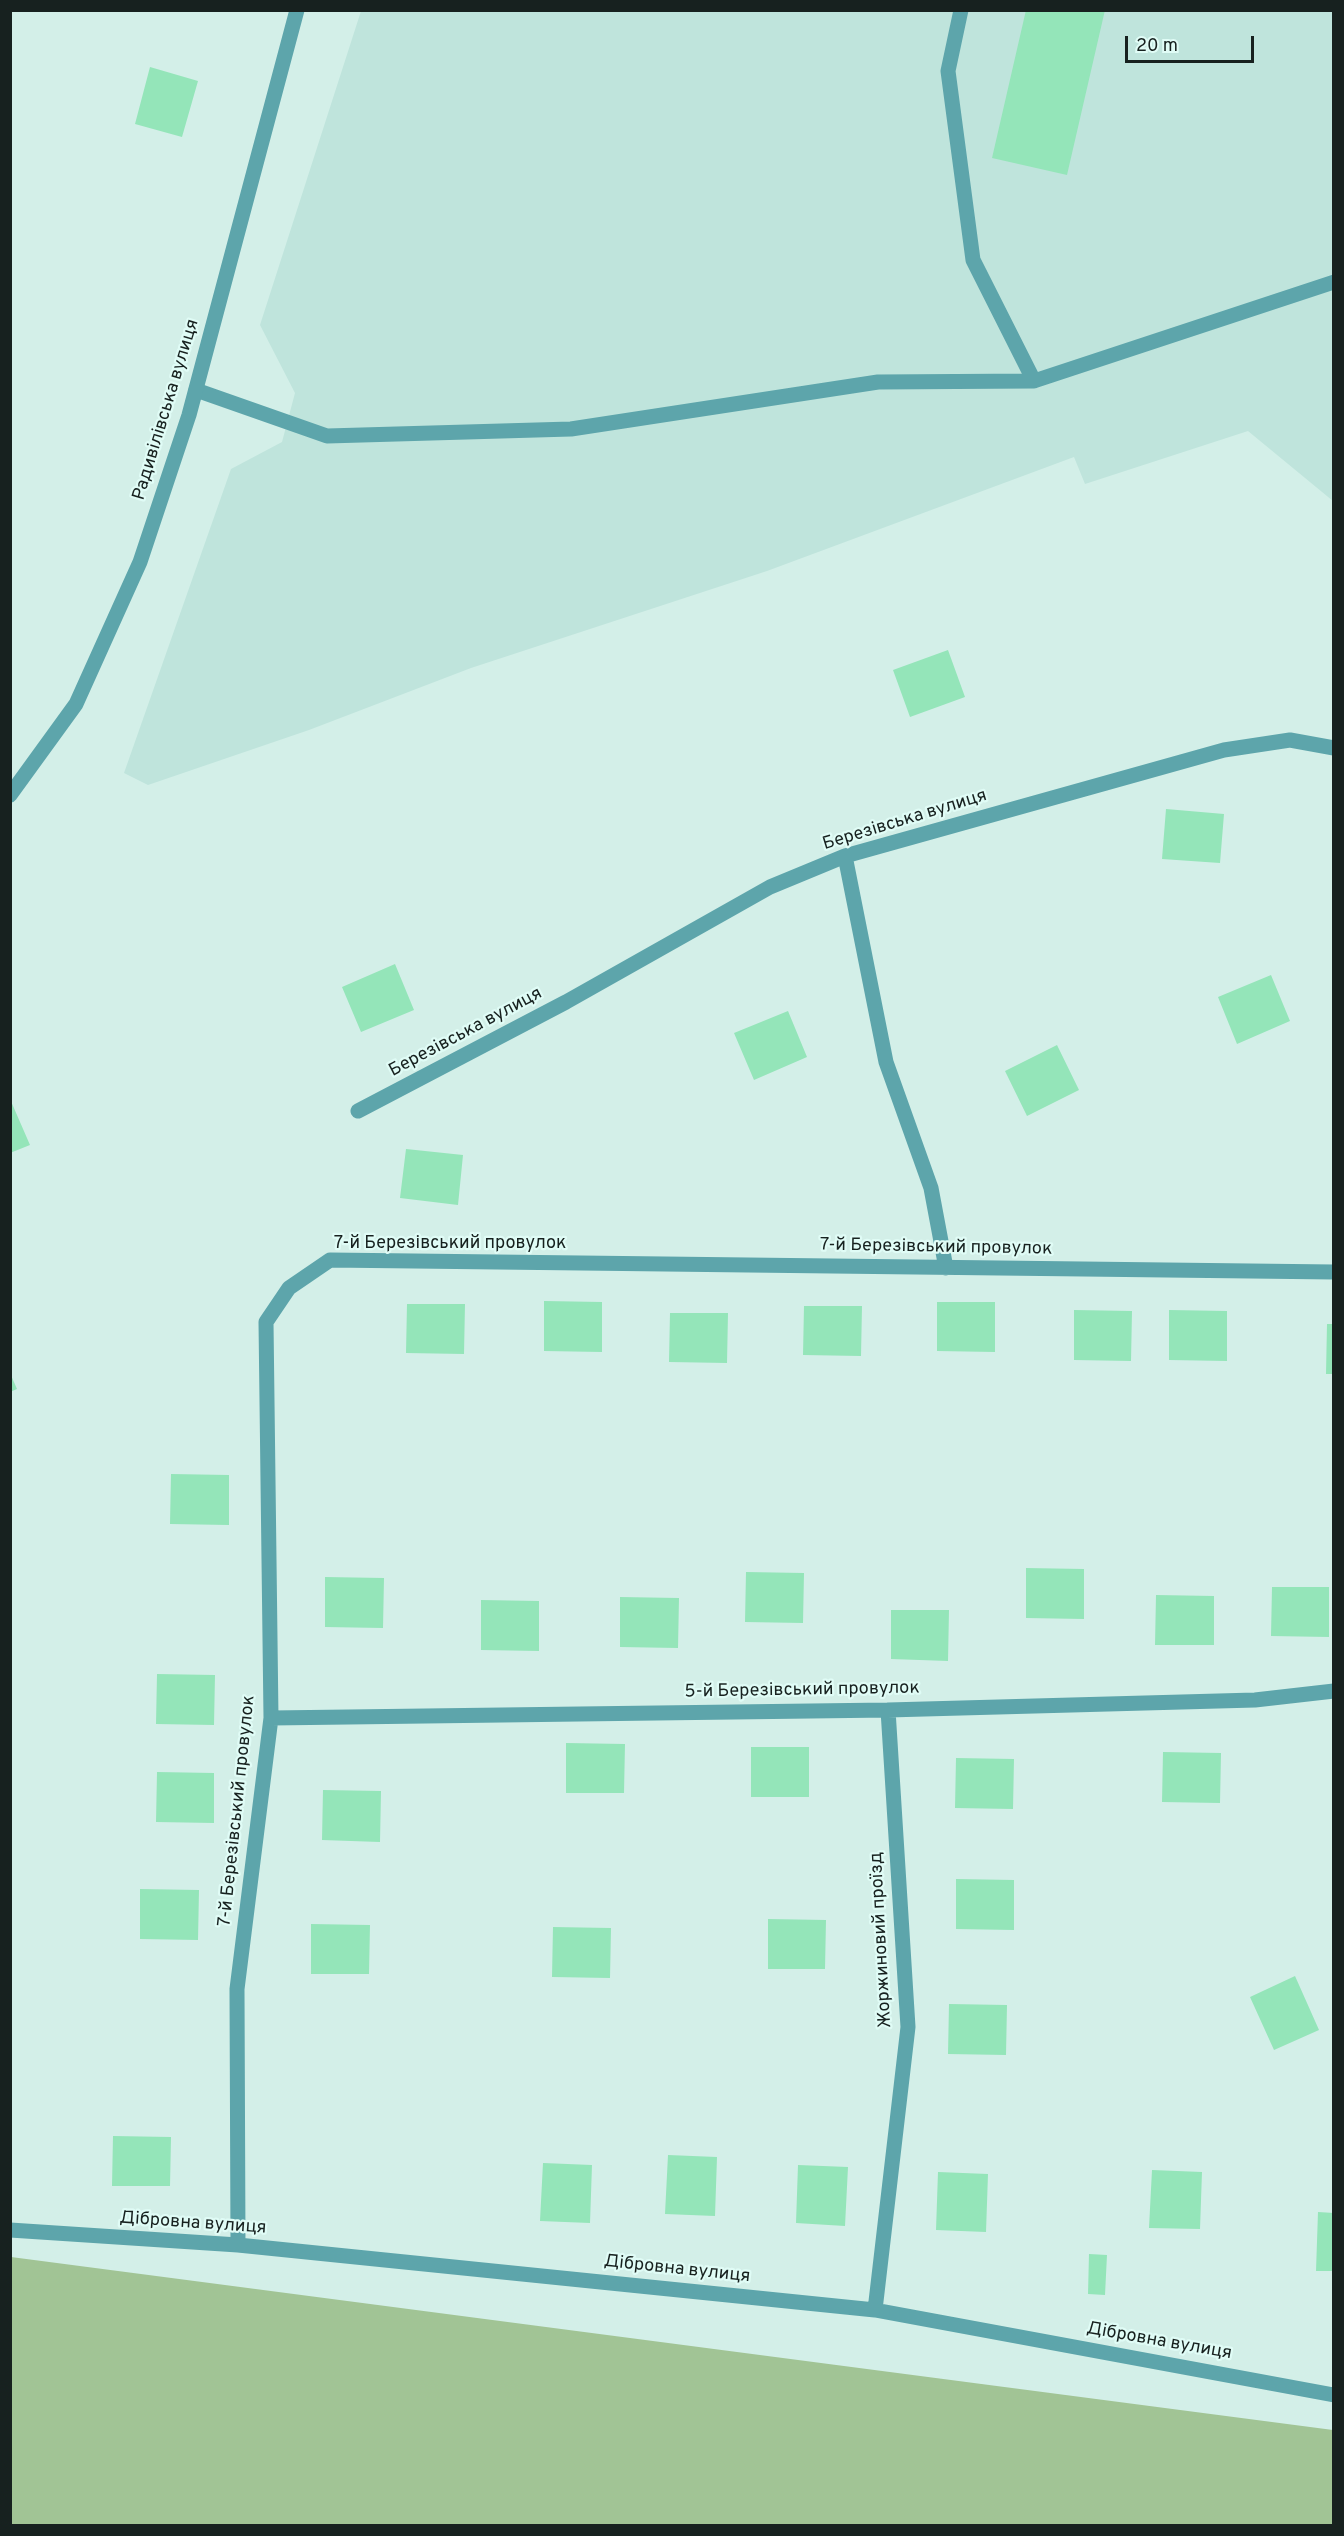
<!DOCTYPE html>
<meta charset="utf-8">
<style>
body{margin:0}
#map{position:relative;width:1344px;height:2536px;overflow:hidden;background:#d3efe8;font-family:Overpass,sans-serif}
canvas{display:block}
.frame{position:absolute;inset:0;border:12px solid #17211f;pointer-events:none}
.scale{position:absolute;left:1125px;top:36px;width:129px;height:27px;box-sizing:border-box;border:3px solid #17211f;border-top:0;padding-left:8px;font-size:18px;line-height:21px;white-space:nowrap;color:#17211f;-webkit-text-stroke:4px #e0fcf6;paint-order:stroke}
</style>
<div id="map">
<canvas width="1344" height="2536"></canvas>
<div class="frame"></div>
<div class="scale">20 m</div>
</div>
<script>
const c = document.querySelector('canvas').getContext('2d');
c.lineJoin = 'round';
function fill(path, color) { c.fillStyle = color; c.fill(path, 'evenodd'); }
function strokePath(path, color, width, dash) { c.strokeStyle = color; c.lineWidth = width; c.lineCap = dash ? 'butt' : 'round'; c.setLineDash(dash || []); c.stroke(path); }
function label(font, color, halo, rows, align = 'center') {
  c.font = font + ' Overpass,sans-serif'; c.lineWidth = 4.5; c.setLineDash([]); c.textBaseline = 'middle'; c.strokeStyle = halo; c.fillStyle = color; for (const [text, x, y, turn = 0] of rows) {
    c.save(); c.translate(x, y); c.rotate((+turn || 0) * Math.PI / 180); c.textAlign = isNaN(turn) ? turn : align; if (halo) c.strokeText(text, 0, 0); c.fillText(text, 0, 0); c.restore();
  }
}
fill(new Path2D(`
 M 361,11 L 1333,11 L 1333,501 L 1248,431 L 1085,484 L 1074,457 L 767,571 L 471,668 L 309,730 L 148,785 L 124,773 L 231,469 L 282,442 L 295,393 L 260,325 Z`), '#bfe4dc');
fill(new Path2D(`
 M 11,2257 L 1333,2430 L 1333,2525 L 11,2525 Z`), '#a1c495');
fill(new Path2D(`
 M 1026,10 L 1105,10 L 1067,175 L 992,158 Z
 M 150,67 L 198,81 L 182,137 L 135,124 Z
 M 948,650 L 965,697 L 910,717 L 893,670 Z
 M 1166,809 L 1224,814 L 1220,863 L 1162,859 Z
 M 395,964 L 414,1010 L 361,1032 L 342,987 Z
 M 1271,975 L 1290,1021 L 1237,1044 L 1218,997 Z
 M 788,1011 L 807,1057 L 754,1080 L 734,1033 Z
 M 1057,1045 L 1079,1090 L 1027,1116 L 1005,1071 Z
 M 10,1099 L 30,1145 L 10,1153 Z
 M 406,1149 L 463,1155 L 458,1205 L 400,1198 Z
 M 544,1301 L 602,1302 L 602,1352 L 544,1351 Z
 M 937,1302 L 995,1302 L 995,1352 L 937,1351 Z
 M 407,1304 L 465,1304 L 464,1354 L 406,1353 Z
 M 804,1306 L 862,1306 L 861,1356 L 803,1355 Z
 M 1074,1310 L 1132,1311 L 1131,1361 L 1074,1360 Z
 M 1169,1310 L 1227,1311 L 1227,1361 L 1169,1360 Z
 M 670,1313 L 728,1313 L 727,1363 L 669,1362 Z
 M 1327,1324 L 1334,1324 L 1334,1374 L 1326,1374 Z
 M 10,1373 L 17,1389 L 10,1392 Z
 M 171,1474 L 229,1475 L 229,1525 L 170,1524 Z
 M 1026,1568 L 1084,1569 L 1084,1619 L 1026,1618 Z
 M 746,1572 L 804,1573 L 803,1623 L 745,1622 Z
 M 325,1577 L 384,1578 L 383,1628 L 325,1627 Z
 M 1272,1587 L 1329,1587 L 1329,1637 L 1271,1636 Z
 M 1156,1595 L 1214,1596 L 1214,1645 L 1155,1645 Z
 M 620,1597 L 679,1598 L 678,1648 L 620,1647 Z
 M 481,1600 L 539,1601 L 539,1651 L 481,1650 Z
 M 891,1610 L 949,1610 L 948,1661 L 891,1659 Z
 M 157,1674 L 215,1675 L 214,1725 L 156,1724 Z
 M 566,1743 L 625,1744 L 624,1793 L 566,1793 Z
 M 751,1747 L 809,1747 L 809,1797 L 751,1797 Z
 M 1163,1752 L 1221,1753 L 1220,1803 L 1162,1802 Z
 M 956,1758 L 1014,1759 L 1013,1809 L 955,1808 Z
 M 157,1772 L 214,1773 L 214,1823 L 156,1822 Z
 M 323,1790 L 381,1791 L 380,1842 L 322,1840 Z
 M 956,1879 L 1014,1880 L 1014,1930 L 956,1929 Z
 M 140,1889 L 199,1890 L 198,1940 L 140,1939 Z
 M 768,1919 L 826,1920 L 825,1969 L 768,1969 Z
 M 311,1924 L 370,1925 L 369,1974 L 311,1974 Z
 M 553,1927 L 611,1928 L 610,1978 L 552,1977 Z
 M 1295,1976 L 1319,2030 L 1274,2050 L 1250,1997 Z
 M 949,2004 L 1007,2005 L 1006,2055 L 948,2054 Z
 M 113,2136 L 171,2137 L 170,2186 L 112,2186 Z
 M 668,2155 L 717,2157 L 715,2216 L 665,2214 Z
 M 543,2163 L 592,2165 L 590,2223 L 540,2221 Z
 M 798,2165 L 848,2167 L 845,2226 L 796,2223 Z
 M 1152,2170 L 1202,2172 L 1200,2229 L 1149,2228 Z
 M 938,2172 L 988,2174 L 986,2232 L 936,2230 Z
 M 1318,2212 L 1334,2213 L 1334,2271 L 1316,2271 Z
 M 1089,2254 L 1107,2255 L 1105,2295 L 1088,2294 Z`), '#94e5b9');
strokePath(new Path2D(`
 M 961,10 L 948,71 L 973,260 L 1034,381 L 1334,282
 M 196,390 L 327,436 L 571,429 L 878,382 L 1034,381`), '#5da5ab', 15);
strokePath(new Path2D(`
 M 10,795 L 76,704 L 140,562 L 189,415 L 297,10
 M 845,856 L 886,1062 L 931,1188 L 946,1268
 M 358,1111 L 566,1002 L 770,887 L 845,856 L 1224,750 L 1290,740 L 1334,748
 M 271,1718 L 888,1710 L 1255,1700 L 1334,1691
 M 10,2230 L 238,2245 L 875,2310 L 1334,2395
 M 238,2245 L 237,1989 L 271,1718 L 266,1322 L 289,1288 L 330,1260 L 1334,1272
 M 875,2310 L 908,2027 L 888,1710`), '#5da5ab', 15);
label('18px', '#17211f', '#e0fcf6', [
 ["Радивілівська вулиця",167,410,-73],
 ["Березівська вулиця",905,821,-17],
 ["Березівська вулиця",466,1033,-28],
 ["7-й Березівський провулок",450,1244],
 ["7-й Березівський провулок",936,1248,1],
 ["5-й Березівський провулок",802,1691,-1],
 ["7-й Березівський провулок",238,1811,-84],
 ["Жоржиновий проїзд",882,1940,-93],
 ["Дібровна вулиця",193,2224,4],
 ["Дібровна вулиця",677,2270,6],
 ["Дібровна вулиця",1159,2342,10]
]);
</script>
